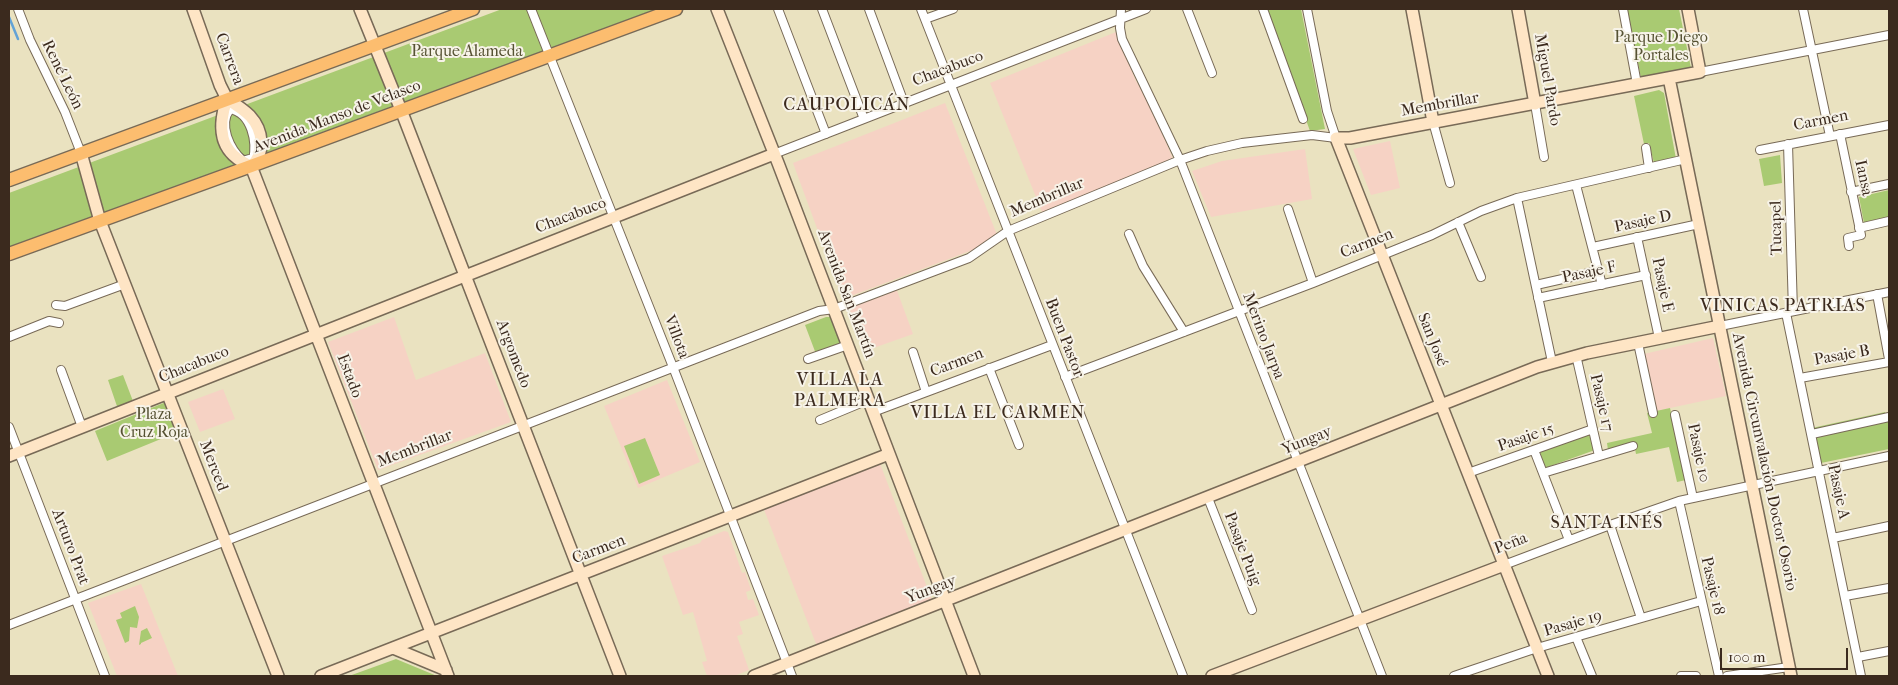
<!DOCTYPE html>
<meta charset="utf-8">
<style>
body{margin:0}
#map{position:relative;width:1898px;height:685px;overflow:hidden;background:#eae2c0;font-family:"IM FELL French Canon",serif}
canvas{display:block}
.frame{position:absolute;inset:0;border:10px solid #3b2a1e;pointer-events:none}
.scale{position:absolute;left:1720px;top:648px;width:128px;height:22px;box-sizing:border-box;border:2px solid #3b2a1e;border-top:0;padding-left:6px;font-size:15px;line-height:18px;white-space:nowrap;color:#3b2a1e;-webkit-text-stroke:4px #f7f3e8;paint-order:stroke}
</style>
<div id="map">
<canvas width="1898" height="685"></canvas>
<div class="frame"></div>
<div class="scale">100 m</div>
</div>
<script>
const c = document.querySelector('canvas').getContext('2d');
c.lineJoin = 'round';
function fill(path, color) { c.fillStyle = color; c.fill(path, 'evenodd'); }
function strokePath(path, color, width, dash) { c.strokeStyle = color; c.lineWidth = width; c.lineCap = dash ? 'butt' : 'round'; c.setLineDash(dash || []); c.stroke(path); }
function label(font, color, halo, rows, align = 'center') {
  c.font = font + ' "IM FELL French Canon",serif'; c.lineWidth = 4; c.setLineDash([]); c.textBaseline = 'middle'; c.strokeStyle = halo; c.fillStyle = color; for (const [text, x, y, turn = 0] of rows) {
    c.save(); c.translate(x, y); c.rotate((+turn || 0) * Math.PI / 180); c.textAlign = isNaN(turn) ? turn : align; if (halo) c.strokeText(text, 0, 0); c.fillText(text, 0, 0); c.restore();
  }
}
fill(new Path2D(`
 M 1116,32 L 1136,81 L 1148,99 L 1173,159 L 1042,212 L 990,83 Z
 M 945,103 L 999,240 L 843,299 L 793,163 Z
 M 1390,141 L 1400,188 L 1371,195 L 1353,149 Z
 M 1305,149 L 1312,199 L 1211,217 L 1192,171 L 1222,161 Z
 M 896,288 L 913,334 L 865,351 L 848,305 Z
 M 394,317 L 416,380 L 485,353 L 511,422 L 378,470 L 328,342 Z
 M 1713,338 L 1726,396 L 1656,411 L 1644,354 Z
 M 667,380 L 700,462 L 638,488 L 604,406 Z
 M 223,389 L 235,419 L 200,432 L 188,402 Z
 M 879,461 L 933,603 L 818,649 L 763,507 Z
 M 724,531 L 728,532 L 742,573 L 745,572 L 751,590 L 746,592 L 748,600 L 753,599 L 759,615 L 739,622 L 743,634 L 737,636 L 749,670 L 734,676 L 707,676 L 702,662 L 707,661 L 693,612 L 683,615 L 662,556 L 700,543 L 702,540 Z
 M 141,584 L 178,676 L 117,676 L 88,603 Z`), '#f6d2c4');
fill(new Path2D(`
 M 502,9 L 656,9 L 474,79 L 396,105 L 9,248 L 9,193 Z
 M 1266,9 L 1301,9 L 1325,129 L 1310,131 Z
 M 1627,9 L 1679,9 L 1691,68 L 1641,78 Z
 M 1659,90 L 1664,93 L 1676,159 L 1654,163 L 1649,143 L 1644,144 L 1634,96 Z
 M 1780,155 L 1782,183 L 1764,186 L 1759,159 Z
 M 1889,190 L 1889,217 L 1864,223 L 1859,197 Z
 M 826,317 L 831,317 L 841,345 L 816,354 L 805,325 Z
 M 123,375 L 136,409 L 120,415 L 108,380 Z
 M 166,402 L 178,432 L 107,461 L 95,431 Z
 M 1670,408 L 1686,480 L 1677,482 L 1669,447 L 1636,454 L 1634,444 L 1608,450 L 1607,443 L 1652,433 L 1647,413 Z
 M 1885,412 L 1887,419 L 1889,419 L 1889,449 L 1821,463 L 1812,428 Z
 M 1589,435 L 1595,450 L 1545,468 L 1540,452 Z
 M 645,438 L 660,475 L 639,484 L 624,446 Z
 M 135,606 L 139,617 L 137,628 L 130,627 L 129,641 L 125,643 L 116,620 L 122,618 L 120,613 Z
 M 147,628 L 152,638 L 141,643 L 141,644 L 139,645 L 141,631 Z
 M 396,659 L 437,676 L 349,676 Z`), '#a9ca72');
strokePath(new Path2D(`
 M 9,17 L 18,39`), '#63a3d6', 2.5);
const street = new Path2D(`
 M 18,9 L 30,40 L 65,112 L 81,153
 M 531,9 L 673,367 L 792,676
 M 778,9 L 826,134
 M 822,9 L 864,119
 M 869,9 L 904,103
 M 921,9 L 1183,676
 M 1121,9 L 1120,28 L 1122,39 L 1180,160 L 1382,676
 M 1187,9 L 1212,73
 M 1263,9 L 1303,119
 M 1623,9 L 1637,84
 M 1803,9 L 1830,136
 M 925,19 L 953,9
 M 1700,72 L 1889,35
 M 1535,104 L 1544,157
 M 230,109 C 252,113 257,142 253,160 L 249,159 L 243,161 C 230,149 218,125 230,109 Z
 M 1433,122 L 1450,183
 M 1840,134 L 1861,235 L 1848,238 L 1849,246
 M 1788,144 L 1793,311
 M 1646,148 L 1649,168
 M 1760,150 L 1889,125
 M 774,154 L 1146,9
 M 1576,185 L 1602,285
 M 1851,192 L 1889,184
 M 1517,198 L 1552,362
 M 1288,209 L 1313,283
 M 1458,222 L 1481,277
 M 1859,228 L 1889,221
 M 1129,234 L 1143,266 L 1184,332
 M 1637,237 L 1659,338
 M 1593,247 L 1699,224
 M 1536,285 L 1598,271
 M 1877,294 L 1889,359
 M 1538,298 L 1646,275
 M 56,305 L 65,306 L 125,284
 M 1786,313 L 1861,676
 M 1720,326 L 1889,292
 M 9,337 L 49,321 L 59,323
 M 1638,343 L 1653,413
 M 913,352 L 926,392
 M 1576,355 L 1599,456
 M 808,359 L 848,345
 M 989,368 L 1019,445
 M 61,370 L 82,427
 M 1065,377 L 1313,283 L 1432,235 L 1481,211 L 1517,198 L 1686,159
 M 1800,378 L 1889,362
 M 873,412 L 1052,345
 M 1675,415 L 1693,498
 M 820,420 L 868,400
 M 9,427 L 105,676
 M 1812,434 L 1889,417
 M 1534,450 L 1569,540
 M 1468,473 L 1593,429
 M 1543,473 L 1633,446
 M 1208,498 L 1252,610
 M 1679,501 L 1719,676
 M 1610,525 L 1641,618
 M 1833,538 L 1889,526
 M 1504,565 L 1610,525 L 1679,501 L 1889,456
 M 1845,596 L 1889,588
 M 9,625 L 819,311 L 834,309 L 969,258 L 1008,231 L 1180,160 L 1207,151 L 1242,143 L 1312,135 L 1336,138 L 1327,111 L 1307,9
 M 1576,637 L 1592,676
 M 1858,657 L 1889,651
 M 1454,676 L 1537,648 L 1701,601
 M 1681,676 L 1696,676
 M 1727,676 L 1789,667`);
const secondary = new Path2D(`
 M 193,9 L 220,85 L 227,99 C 217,128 219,153 251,166
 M 360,9 L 401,110 L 620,676
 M 717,9 L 778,163 L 974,676
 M 1412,9 L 1433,122
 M 1518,9 L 1535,104
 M 1669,78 L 1791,676
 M 227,99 C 235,104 244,110 250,116 C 263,130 266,153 251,166
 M 81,153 L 100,221 L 278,676
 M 251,166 L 448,676
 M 9,456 L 774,154
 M 393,648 L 446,670
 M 321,676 L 889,454
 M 754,676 L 1537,367 L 1587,353 L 1720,326
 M 1212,676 L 1504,565
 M 1548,676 L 1336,138 L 1350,138 L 1700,72 L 1688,9`);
const primary = new Path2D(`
 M 9,180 L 473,9
 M 9,254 L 251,166 L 676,9`);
strokePath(street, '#786a57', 10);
strokePath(secondary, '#786a57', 14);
strokePath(primary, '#786a57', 15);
strokePath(street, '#fff', 8);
strokePath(secondary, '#fee5c5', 11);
strokePath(primary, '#fcbd6f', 12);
label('16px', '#565233', '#f7f3e8', [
 ["Parque Diego",1661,38],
 ["Portales",1661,56],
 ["Parque Alameda",467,52],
 ["Plaza",154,415],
 ["Cruz Roja",154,433]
]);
label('16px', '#3b2a1e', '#f7f3e8', [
 ["Carrera",229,59,69],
 ["Chacabuco",948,69,-21],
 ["René León",62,75,64],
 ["Miguel Pardo",1547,80,80],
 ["Membrillar",1440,105,-10],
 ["Avenida Manso de Velasco",337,117,-21],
 ["Carmen",1821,121,-11],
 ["Iansa",1863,178,78],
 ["Membrillar",1047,198,-23],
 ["Chacabuco",571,216,-21],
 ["Pasaje D",1643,222,-12],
 ["Tucapel",1777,228,-91],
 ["Carmen",1367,244,-22],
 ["Pasaje F",1589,273,-12],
 ["Pasaje E",1662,285,78],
 ["Avenida San Martín",846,294,69],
 ["Merino Jarpa",1263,336,69],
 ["Villota",676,337,69],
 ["Buen Pastor",1064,338,69],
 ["San José",1432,340,68],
 ["Argomedo",513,354,69],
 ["Pasaje B",1842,356,-10],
 ["Carmen",957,363,-21],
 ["Chacabuco",194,365,-22],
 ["Estado",349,376,69],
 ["Pasaje 17",1601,403,77],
 ["Pasaje 15",1526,438,-19],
 ["Yungay",1307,441,-22],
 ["Membrillar",415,449,-21],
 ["Pasaje 10",1698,453,78],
 ["Avenida Circunvalación Doctor Osorio",1764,462,78],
 ["Merced",213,466,69],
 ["Pasaje A",1838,492,78],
 ["Peña",1511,544,-21],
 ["Arturo Prat",70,547,69],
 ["Pasaje Puig",1242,549,69],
 ["Carmen",599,550,-21],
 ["Pasaje 18",1712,586,77],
 ["Yungay",931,590,-21],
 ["Pasaje 19",1573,624,-16]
]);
c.letterSpacing = '1px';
label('18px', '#3b2a1e', '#f7f3e8', [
 ["CAUPOLICÁN",847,106],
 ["VINICAS PATRIAS",1783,307],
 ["VILLA LA",840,381],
 ["PALMERA",840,402],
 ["VILLA EL CARMEN",998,414],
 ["SANTA INÉS",1607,524]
]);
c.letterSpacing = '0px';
</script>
